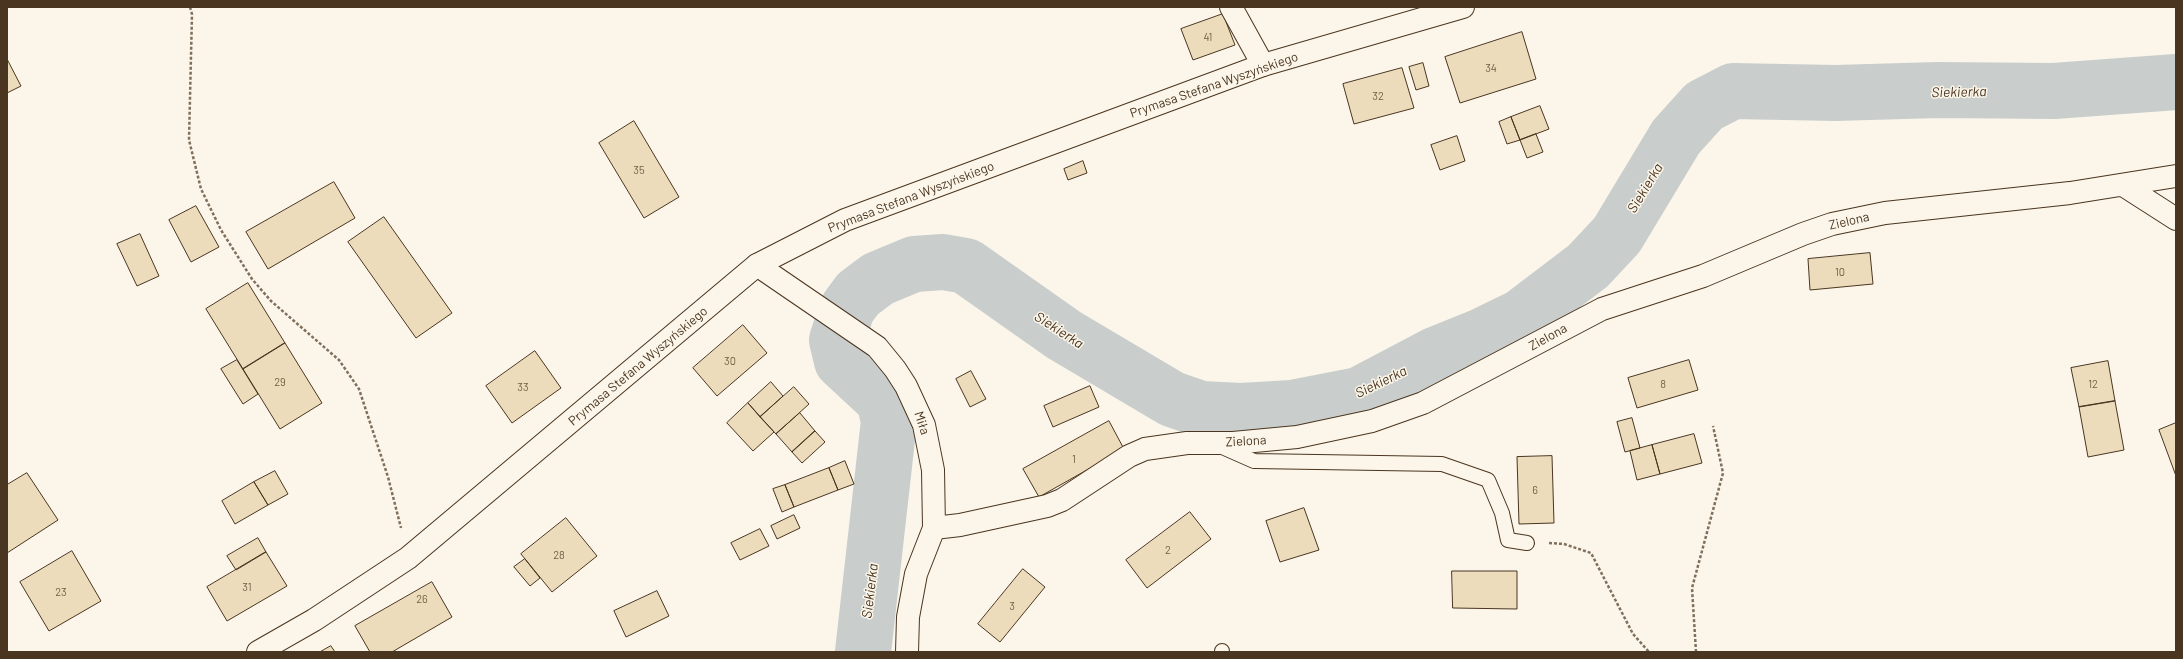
<!DOCTYPE html>
<meta charset="utf-8">
<style>
body{margin:0}
#map{position:relative;width:2183px;height:659px;overflow:hidden;background:#fbf6e9;font-family:Barlow,sans-serif}
canvas{display:block}
.frame{position:absolute;inset:0;border:8px solid #4a3520;pointer-events:none}
</style>
<div id="map">
<canvas width="2183" height="659"></canvas>
<div class="frame"></div>
</div>
<script>
const c = document.querySelector('canvas').getContext('2d');
c.lineJoin = 'round';
function strokePath(path, color, width, dash) { c.strokeStyle = color; c.lineWidth = width; c.lineCap = dash ? 'butt' : 'round'; c.setLineDash(dash || []); c.stroke(path); }
function fill(path, color) { c.fillStyle = color; c.fill(path, 'evenodd'); }
function label(font, color, halo, rows, align = 'center') {
  c.font = font + ' Barlow,sans-serif'; c.lineWidth = 3; c.setLineDash([]); c.textBaseline = 'middle'; c.strokeStyle = halo; c.fillStyle = color; for (const [text, x, y, turn = 0] of rows) {
    c.save(); c.translate(x, y); c.rotate((+turn || 0) * Math.PI / 180); c.textAlign = isNaN(turn) ? turn : align; if (halo) c.strokeText(text, 0, 0); c.fillText(text, 0, 0); c.restore();
  }
}
strokePath(new Path2D(`
 M 863,652 L 889,421 L 884,400 L 842,361 L 837,340 L 847,309 L 858,294 L 878,279 L 914,264 L 943,262 L 966,266 L 1064,335 L 1172,399 L 1201,409 L 1241,411 L 1292,408 L 1359,395 L 1435,355 L 1482,336 L 1521,317 L 1588,266 L 1617,235 L 1676,137 L 1704,106 L 1733,91 L 1835,93 L 1938,90 L 2054,91 L 2176,82`), '#c9cecd', 56);
const building = new Path2D(`
 M 1223,14 L 1235,45 L 1193,60 L 1181,29 Z
 M 1522,32 L 1536,79 L 1460,103 L 1445,57 Z
 M 7,59 L 21,86 L 7,93 Z
 M 1423,63 L 1429,86 L 1416,90 L 1409,67 Z
 M 1402,68 L 1414,108 L 1354,124 L 1343,84 Z
 M 1540,106 L 1549,129 L 1520,140 L 1511,117 Z
 M 1511,117 L 1520,140 L 1507,144 L 1499,122 Z
 M 634,121 L 679,197 L 644,218 L 599,143 Z
 M 1536,134 L 1543,152 L 1527,158 L 1520,140 Z
 M 1457,136 L 1465,161 L 1440,170 L 1431,145 Z
 M 1083,161 L 1087,173 L 1068,180 L 1064,169 Z
 M 334,182 L 355,218 L 268,269 L 246,232 Z
 M 196,206 L 219,247 L 191,262 L 169,220 Z
 M 384,217 L 452,313 L 416,338 L 348,242 Z
 M 140,234 L 159,276 L 137,286 L 117,244 Z
 M 1870,253 L 1873,284 L 1810,290 L 1808,259 Z
 M 248,283 L 285,343 L 243,369 L 206,309 Z
 M 743,325 L 767,353 L 717,396 L 693,368 Z
 M 285,343 L 322,403 L 280,429 L 243,369 Z
 M 535,351 L 561,388 L 512,423 L 486,386 Z
 M 237,360 L 258,394 L 243,404 L 221,369 Z
 M 1689,360 L 1698,390 L 1637,408 L 1628,378 Z
 M 2108,361 L 2115,401 L 2079,407 L 2071,368 Z
 M 971,371 L 986,399 L 970,407 L 956,379 Z
 M 771,382 L 783,396 L 760,417 L 748,403 Z
 M 1090,386 L 1099,407 L 1053,427 L 1044,406 Z
 M 794,387 L 809,404 L 776,434 L 760,417 Z
 M 2115,401 L 2124,450 L 2088,457 L 2079,407 Z
 M 748,403 L 774,432 L 753,451 L 727,423 Z
 M 800,413 L 815,431 L 792,452 L 776,434 Z
 M 1632,418 L 1640,448 L 1625,452 L 1617,422 Z
 M 1109,421 L 1124,449 L 1039,497 L 1023,469 Z
 M 2176,423 L 2176,476 L 2159,430 Z
 M 815,431 L 825,442 L 802,463 L 792,452 Z
 M 1694,434 L 1702,463 L 1660,474 L 1652,445 Z
 M 1652,445 L 1660,474 L 1637,480 L 1630,451 Z
 M 1552,456 L 1554,523 L 1519,524 L 1517,457 Z
 M 845,461 L 854,484 L 838,490 L 829,468 Z
 M 829,468 L 838,490 L 794,507 L 785,485 Z
 M 275,471 L 288,494 L 268,505 L 254,482 Z
 M 27,473 L 58,520 L 7,553 L 7,485 Z
 M 254,482 L 268,505 L 235,524 L 222,501 Z
 M 785,485 L 794,507 L 782,512 L 773,489 Z
 M 1304,508 L 1319,550 L 1280,562 L 1266,521 Z
 M 1190,512 L 1211,539 L 1147,588 L 1126,560 Z
 M 794,515 L 800,528 L 777,539 L 771,526 Z
 M 566,518 L 597,556 L 552,592 L 521,554 Z
 M 760,529 L 769,546 L 740,560 L 731,543 Z
 M 258,538 L 266,552 L 236,570 L 227,556 Z
 M 72,551 L 101,601 L 49,631 L 20,582 Z
 M 266,552 L 287,586 L 227,621 L 207,587 Z
 M 525,559 L 540,578 L 530,586 L 514,567 Z
 M 1023,569 L 1045,587 L 1000,642 L 978,624 Z
 M 1452,571 L 1517,571 L 1517,609 L 1453,608 Z
 M 432,582 L 452,617 L 392,652 L 370,652 L 355,626 Z
 M 657,591 L 669,616 L 626,637 L 614,611 Z
 M 331,646 L 335,652 L 320,652 Z`);
fill(building, '#ecdcbc');
strokePath(building, '#4a3520', 1);
const lane = new Path2D(`
 M 1220,446 L 1254,461 L 1442,464 L 1488,480 L 1502,513 L 1508,540 L 1527,543
 M 1222,651 L 1222,652`);
const street = new Path2D(`
 M 1231,7 L 1263,65
 M 2123,185 L 2176,219
 M 757,265 L 877,347 L 895,369 L 906,386 L 924,425 L 933,470 L 934,528 L 916,574 L 908,617 L 907,652
 M 934,528 L 960,525 L 1047,506 L 1062,500 L 1129,456 L 1145,449 L 1187,443 L 1233,443 L 1297,437 L 1372,421 L 1423,403 L 1602,309 L 1703,276 L 1803,234 L 1832,224 L 1885,213 L 2070,193 L 2176,176`);
const secondary = new Path2D(`
 M 258,652 L 314,620 L 408,558 L 757,265 L 845,220 L 1263,65 L 1463,7`);
strokePath(lane, '#4a3520', 16);
strokePath(street, '#4a3520', 24);
strokePath(secondary, '#4a3520', 24);
strokePath(new Path2D(`
 M 190,7 L 192,14 L 189,140 L 201,189 L 221,230 L 252,279 L 271,301 L 339,360 L 359,389 L 388,477 L 401,528
 M 1549,543 L 1564,544 L 1591,553 L 1633,634 L 1649,652
 M 1696,652 L 1692,588 L 1723,473 L 1713,426`), '#7f6f5c', 2.5, [3, 2]);
strokePath(lane, '#fbf6e9', 14);
strokePath(street, '#fbf6e9', 22);
strokePath(secondary, '#fbf6e9', 22);
label('11px', '#725f47', null, [
 ["41",1208,37],
 ["34",1491,68],
 ["32",1378,96],
 ["35",639,170],
 ["10",1840,272],
 ["30",730,361],
 ["29",280,382],
 ["8",1663,384],
 ["12",2093,384],
 ["33",523,387],
 ["1",1074,459],
 ["6",1535,490],
 ["2",1168,550],
 ["28",559,555],
 ["31",247,587],
 ["23",61,592],
 ["26",422,599],
 ["3",1012,606]
]);
label('13px', '#4a3520', '#fbf6e9', [
 ["Prymasa Stefana Wyszyńskiego",1214,85,-19],
 ["Prymasa Stefana Wyszyńskiego",911,197,-21],
 ["Zielona",1849,221,-13],
 ["Zielona",1548,337,-29],
 ["Prymasa Stefana Wyszyńskiego",638,366,-40],
 ["Miła",922,423,72],
 ["Zielona",1246,441,-3]
]);
label('italic 14px', '#4a3520', '#fbf6e9', [
 ["Siekierka",1959,92,-1],
 ["Siekierka",1645,188,-59],
 ["Siekierka",1059,330,33],
 ["Siekierka",1381,382,-26],
 ["Siekierka",870,591,-83]
]);
</script>
